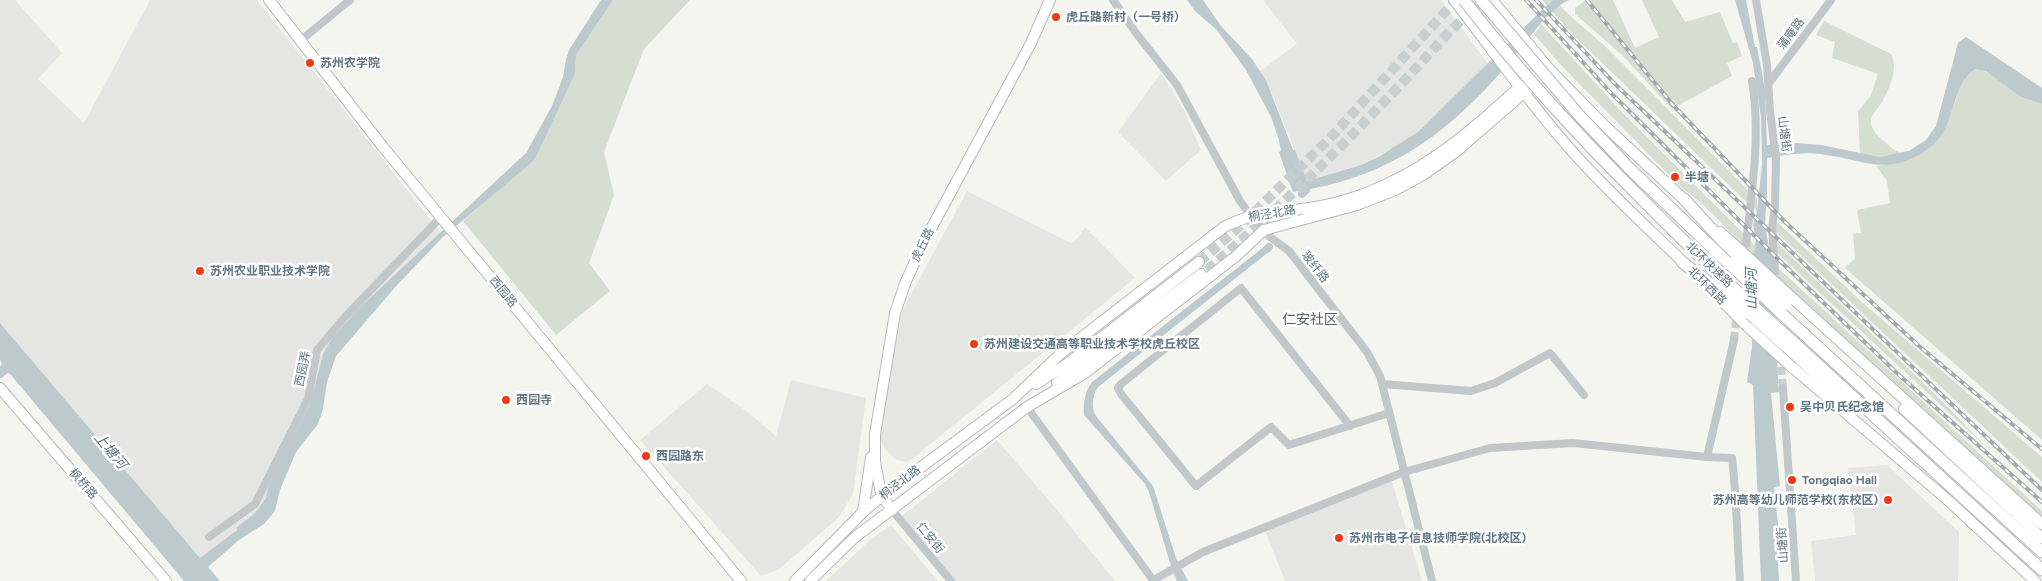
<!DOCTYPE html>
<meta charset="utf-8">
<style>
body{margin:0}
canvas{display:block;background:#f5f5f0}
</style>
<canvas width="2042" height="581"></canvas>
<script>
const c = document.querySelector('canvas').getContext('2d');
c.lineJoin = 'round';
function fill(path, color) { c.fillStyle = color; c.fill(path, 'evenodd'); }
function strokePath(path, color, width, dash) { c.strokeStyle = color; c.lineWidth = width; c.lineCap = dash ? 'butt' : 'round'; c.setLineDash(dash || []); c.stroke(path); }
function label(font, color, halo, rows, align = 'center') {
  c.font = font + ' Figtree,"Noto Sans SC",sans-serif'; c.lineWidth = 5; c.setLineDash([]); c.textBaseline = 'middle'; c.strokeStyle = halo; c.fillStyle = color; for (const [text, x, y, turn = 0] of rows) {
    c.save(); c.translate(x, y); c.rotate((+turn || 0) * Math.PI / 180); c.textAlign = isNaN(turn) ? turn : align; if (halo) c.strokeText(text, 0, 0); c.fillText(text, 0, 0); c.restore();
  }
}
fill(new Path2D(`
 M 0,0 L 15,0 L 62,53 L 38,79 L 84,123 L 150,0 L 257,0 L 441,233 L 358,309 L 332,338 L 323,354 L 310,404 L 268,487 L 266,498 L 255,513 L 237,527 L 237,530 L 200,558 L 0,323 Z
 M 1263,0 L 1441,0 L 1488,64 L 1418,132 L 1393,148 L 1360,165 L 1307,181 L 1270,89 L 1260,71 L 1297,44 Z
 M 1161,73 L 1184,110 L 1201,150 L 1166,181 L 1118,132 Z
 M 967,191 L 1071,243 L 1077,239 L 1085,227 L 1135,278 L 912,459 L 906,462 L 901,461 L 895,459 L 885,449 L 878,435 L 891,360 L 903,309 Z
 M 791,380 L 866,398 L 853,494 L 839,517 L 829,526 L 778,570 L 761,576 L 640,440 L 707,384 L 745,410 L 776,436 Z
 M 997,440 L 1053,505 L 1115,581 L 954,581 L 902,516 Z
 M 1887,465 L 1959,532 L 1958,581 L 1815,581 L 1811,541 L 1856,535 L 1848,468 Z
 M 1391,478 L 1422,581 L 1285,581 L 1263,525 Z
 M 891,525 L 938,581 L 826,581 L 869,541 Z`), '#e5e6e4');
fill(new Path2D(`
 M 613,0 L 690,0 L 644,49 L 604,152 L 614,195 L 589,263 L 610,291 L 556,335 L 463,221 L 536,157 L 575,74 L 576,55 Z
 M 1542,0 L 1555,0 C 1570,18 1589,31 1606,47 L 1757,199 L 1757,212 L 1571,33 Z
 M 1586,0 L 1613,0 L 1635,48 L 1659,37 L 1642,0 L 1672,0 L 1685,22 L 1720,12 L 1733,43 L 1737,42 L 1742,56 L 1727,63 L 1732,76 L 1672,109 L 1622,55 L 1575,14 L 1575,8 Z
 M 1824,21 L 1891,54 C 1899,67 1889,90 1882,102 C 1878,109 1870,115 1871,123 C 1872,131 1879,137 1885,142 C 1891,148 1897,153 1905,153 L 1880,157 L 1860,154 L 1858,111 L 1870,97 L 1878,74 L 1832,58 L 1835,42 L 1816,35 Z
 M 1541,24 L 1621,111 L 1755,245 L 1754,256 C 1730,234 1711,208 1684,190 L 1560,64 L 1534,34 Z
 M 1977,68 L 1991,74 L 2021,97 L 2042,104 L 2042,440 L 1845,268 L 1855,258 L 1853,234 L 1861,233 L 1857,210 L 1890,203 L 1887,181 L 1876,166 C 1930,158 1940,146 1957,96 C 1961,85 1966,74 1977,68 Z
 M 1774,219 L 1864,304 L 2042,457 L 2042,482 L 1774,230 Z
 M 1775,241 L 1944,403 L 1988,449 L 1775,251 Z
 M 1777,267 L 2042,511 L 2042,520 L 1778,280 Z`), '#d6ddd1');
fill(new Path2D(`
 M 601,0 L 613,0 L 576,55 L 575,74 L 536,157 L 530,164 L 443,237 L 398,284 L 336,356 L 327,382 L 323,409 L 318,424 L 296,452 L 280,490 L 275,511 L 264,524 L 239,540 L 208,567 L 220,581 L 184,581 L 11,375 L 8,373 L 0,379 L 0,367 L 2,364 L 0,360 L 0,323 L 200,558 L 237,530 L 237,527 L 255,513 L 266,498 L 268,487 L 278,466 L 310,404 L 323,354 L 332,338 L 358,309 L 526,153 L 552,106 L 563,77 L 566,59 L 569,50 Z
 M 1187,0 L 1203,0 L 1221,26 L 1252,59 L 1266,80 L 1293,150 L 1295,150 L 1307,181 L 1361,165 L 1378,157 L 1418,132 L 1545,7 L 1554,0 L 1569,0 C 1548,9 1525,44 1509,63 C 1447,135 1389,178 1293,192 L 1279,152 L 1281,151 L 1279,140 L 1271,117 L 1246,70 L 1216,29 L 1195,11 Z
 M 1735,0 L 1746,0 L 1755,47 L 1757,47 L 1765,89 L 1767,145 L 1797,143 L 1821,145 L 1880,157 L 1909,151 L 1926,140 L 1936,126 L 1958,43 L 1966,37 L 2042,88 L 2042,104 L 2021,97 L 1986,71 L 1975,69 C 1950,87 1956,125 1933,145 C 1891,179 1866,160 1820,154 C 1802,152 1784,155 1767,158 L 1767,192 L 1765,225 L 1772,263 L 1771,271 L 1779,392 L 1771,393 L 1780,486 L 1774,487 L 1781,551 L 1786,551 L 1787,559 L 1778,560 L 1779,581 L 1761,581 L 1753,385 L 1747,382 L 1752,347 L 1753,260 L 1756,238 L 1753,225 L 1757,212 L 1762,164 L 1761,117 L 1753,63 Z
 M 1265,246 L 1270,251 L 1098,387 C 1092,396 1091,407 1096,416 L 1153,486 L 1176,558 L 1188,581 L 1177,581 L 1173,573 L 1149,492 L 1145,484 L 1084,415 C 1083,403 1085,391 1092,382 Z`), '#bccace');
strokePath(new Path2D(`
 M 1302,194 L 1306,190
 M 1267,249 L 1269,247`), '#bccace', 8);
strokePath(new Path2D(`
 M 1734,340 L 1737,312
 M 1780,355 L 1783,388`), '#c9cfd0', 8, [8, 4]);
strokePath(new Path2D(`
 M 1199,262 L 1239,227 L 1331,137 L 1456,0
 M 1207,270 C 1267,219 1325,164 1379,107 C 1414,72 1446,33 1482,0`), '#c9cfd0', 10, [10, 5]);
const major = new Path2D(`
 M 269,0 L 383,147 L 741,581
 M 1454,0 C 1493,50 1529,103 1571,150 C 1607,191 1648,228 1687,266
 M 1492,0 L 1550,70 L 1605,126 L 1689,204
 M 1720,232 L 1751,260
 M 1708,287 L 1749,328
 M 1790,296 L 2042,524
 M 1793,368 L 1950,502 L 2035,581
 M 1057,383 L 1201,274
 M 1036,384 L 1070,362 L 1199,262
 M 0,388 L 166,581
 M 1904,409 L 2042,538
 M 892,510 L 882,496 L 880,489 L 875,462 L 875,434 L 895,313 L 906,281 L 925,240 L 1030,45 L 1050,0
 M 863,512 L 871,457
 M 795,581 L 863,512 L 882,496 L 1013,399 L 1060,354 L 1224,227 C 1233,223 1243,218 1252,216 C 1282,210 1313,210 1342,201 C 1426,177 1482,121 1544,64
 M 810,581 L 854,538 L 1027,407 L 1085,373 L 1235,257 L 1264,230 L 1357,205 L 1395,190 L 1423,175 L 1457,151 L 1550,70`);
const highway = new Path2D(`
 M 1684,199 L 1749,270
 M 1682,262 L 1750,314
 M 1727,262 L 1747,280
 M 1718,274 L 1751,304
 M 1781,313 L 2042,552
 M 1791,340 L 2042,570
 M 1784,345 L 1837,393 L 1853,405`);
strokePath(major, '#b5babd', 12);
strokePath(highway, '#b6babd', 13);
strokePath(new Path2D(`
 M 1113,0 L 1136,33 L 1177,85 L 1240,201 L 1251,216 L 1270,237 L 1289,251 L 1367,352 L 1380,376 L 1432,581
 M 1756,0 L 1767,65 L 1770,111 L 1776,158 L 1775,207 L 1772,228 L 1775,272
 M 300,41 L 350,0
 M 1769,83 L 1831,0
 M 1746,244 C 1752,190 1761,135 1752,81
 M 1734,340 L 1707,457 L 1732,458 C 1737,499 1737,540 1740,581
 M 1382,384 L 1471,391 L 1495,383 L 1550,353 L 1584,395
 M 1783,388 L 1796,581
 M 1027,407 L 1153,580
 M 1350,426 L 1241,288 L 1121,384 L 1118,388 L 1121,394 L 1196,486 L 1271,427 L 1289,445 L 1389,413
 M 892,510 L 951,581
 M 209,537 L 255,504 L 308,399 L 317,350 L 345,317 L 441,217
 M 1152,581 L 1203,552 L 1404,472 L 1490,448 L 1573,443 L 1707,457`), '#c2c7c9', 8);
strokePath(major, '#fff', 10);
strokePath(highway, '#fff', 11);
const rail = new Path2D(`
 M 1526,0 L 1611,93 L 1777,258 L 1899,375 L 2042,502
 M 1536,0 L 1617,86 L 2042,490
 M 1587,0 L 1673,105 L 1785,222 L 1919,346 L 2042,449`);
strokePath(rail, '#a2aaae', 4);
strokePath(rail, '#fff', 2, [5.5]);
const majorBridge = new Path2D(`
 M 1751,260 L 1790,296
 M 1749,328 L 1793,368`);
const highwayBridge = new Path2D(`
 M 1464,0 C 1540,99 1628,187 1718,274
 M 1481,0 L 1578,114 L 1629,168 L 1727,262
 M 1749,270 L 1786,304
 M 1747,280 L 1781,313
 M 1751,304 L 1791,340
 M 1750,314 L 1784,345`);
strokePath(majorBridge, '#b5babd', 12, []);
strokePath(highwayBridge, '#b6babd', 13, []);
strokePath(majorBridge, '#fff', 10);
strokePath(highwayBridge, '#fff', 11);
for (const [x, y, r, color] of [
 [1056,17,5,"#f23813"],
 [310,63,5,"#f23813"],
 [1675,177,5,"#f23813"],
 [200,271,5,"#f23813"],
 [974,344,5,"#f23813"],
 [506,400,5,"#f23813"],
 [1790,407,5,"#f23813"],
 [646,456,5,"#f23813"],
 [1792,480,5,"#f23813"],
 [1888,500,5,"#f23813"],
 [1339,538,5,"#f23813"]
]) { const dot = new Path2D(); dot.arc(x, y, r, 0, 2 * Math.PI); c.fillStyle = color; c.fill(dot); strokePath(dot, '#fff', 2); }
label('bold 12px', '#617784', '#fff', [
 ["虎丘路新村（一号桥）",1066,17],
 ["苏州农学院",320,63],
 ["半塘",1685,177],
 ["苏州农业职业技术学院",210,271],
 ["苏州建设交通高等职业技术学校虎丘校区",984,344],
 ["西园寺",516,400],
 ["吴中贝氏纪念馆",1800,407],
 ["西园路东",656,456],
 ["Tongqiao Hall",1802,480],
 ["苏州高等幼儿师范学校(东校区)",1878,500,"right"],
 ["苏州市电子信息技师学院(北校区)",1349,538]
], 'left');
label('12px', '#617784', '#fff', [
 ["蒲庵路",1791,34,-53],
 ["山塘街",1784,134,83],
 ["桐泾北路",1272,214,-10],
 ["虎丘路",923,245,-64],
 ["北环快速路",1709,265,44],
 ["玻纤路",1315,267,52],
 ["北环西路",1707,286,45],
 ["西园路",503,292,51],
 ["西园弄",303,369,-78],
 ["桐泾北路",900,483,-37],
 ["枫桥路",83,484,49],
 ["仁安街",930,538,51],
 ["山塘街",1783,545,-94]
]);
label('italic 14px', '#5c7a82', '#fff', [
 ["山塘河",1752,289,-91],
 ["上塘河",110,451,50]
]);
label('14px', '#505f69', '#fff', [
 ["仁安社区",1310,320]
]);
</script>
